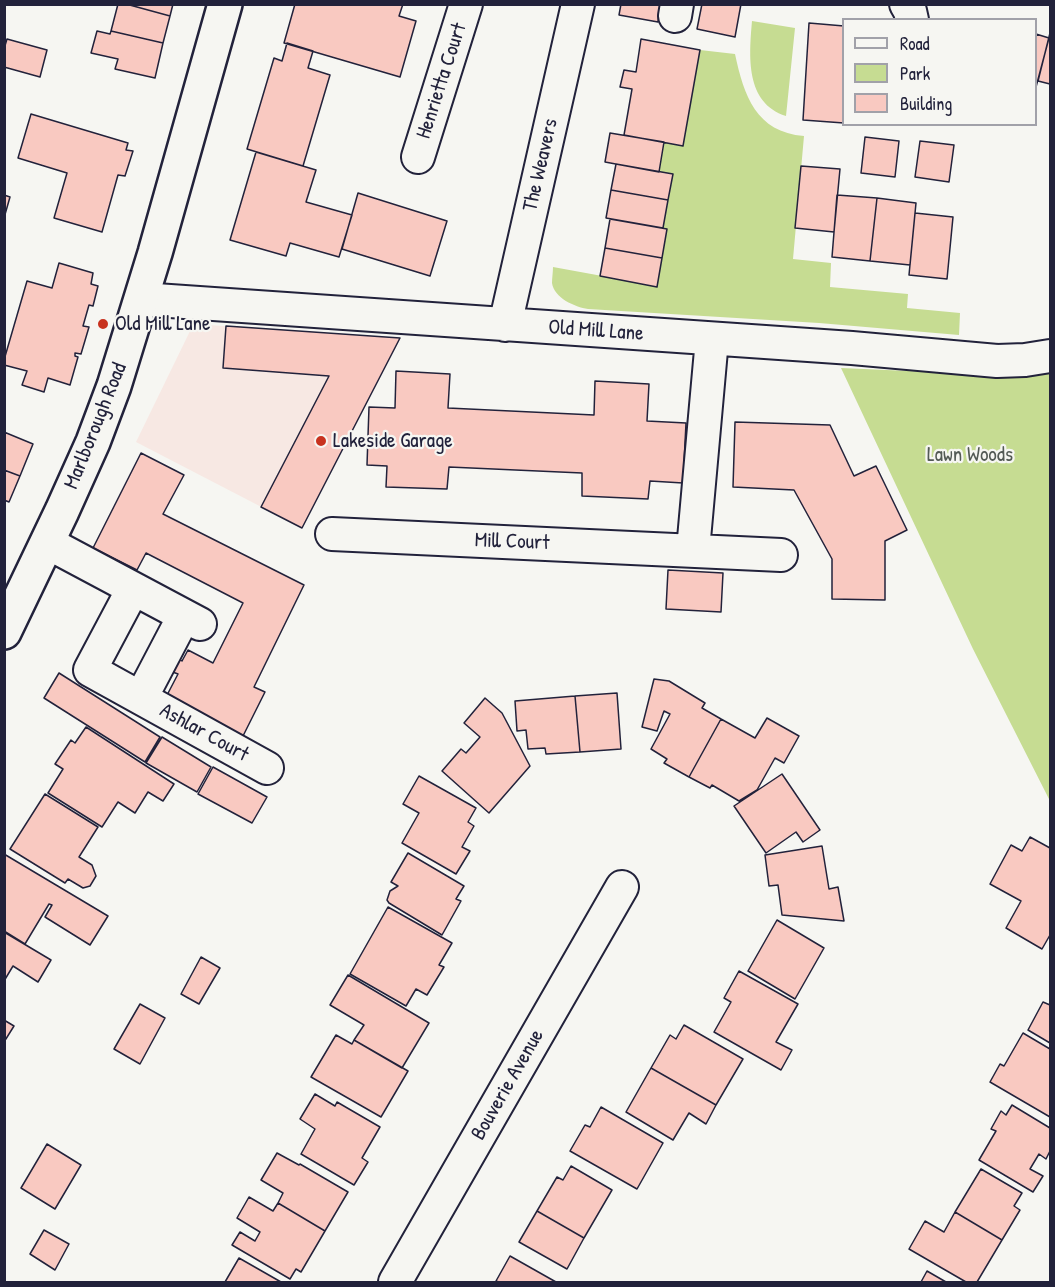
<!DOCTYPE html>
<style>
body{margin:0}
#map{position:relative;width:1055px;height:1287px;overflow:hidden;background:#f6f6f2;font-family:"Patrick Hand",sans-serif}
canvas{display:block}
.frame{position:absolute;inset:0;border:6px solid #22223b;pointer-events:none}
.legend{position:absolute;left:842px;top:18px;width:195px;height:108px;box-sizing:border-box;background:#f6f6f2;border:2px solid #a1a1a9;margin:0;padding:8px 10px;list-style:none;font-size:18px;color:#22223b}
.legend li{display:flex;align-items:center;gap:12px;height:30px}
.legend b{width:30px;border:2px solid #a1a1a9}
</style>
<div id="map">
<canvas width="1055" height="1287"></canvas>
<div class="frame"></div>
<ul class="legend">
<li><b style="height:8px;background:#f6f6f2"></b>Road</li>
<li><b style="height:16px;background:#c6dc92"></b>Park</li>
<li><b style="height:16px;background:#f9c9c1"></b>Building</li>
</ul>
</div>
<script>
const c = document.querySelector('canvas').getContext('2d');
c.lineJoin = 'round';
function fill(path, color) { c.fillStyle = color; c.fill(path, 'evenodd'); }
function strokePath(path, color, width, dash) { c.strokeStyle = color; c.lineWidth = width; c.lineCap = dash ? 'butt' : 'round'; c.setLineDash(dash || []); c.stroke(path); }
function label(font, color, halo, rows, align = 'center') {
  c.font = font + ' "Patrick Hand",sans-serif'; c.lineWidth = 4.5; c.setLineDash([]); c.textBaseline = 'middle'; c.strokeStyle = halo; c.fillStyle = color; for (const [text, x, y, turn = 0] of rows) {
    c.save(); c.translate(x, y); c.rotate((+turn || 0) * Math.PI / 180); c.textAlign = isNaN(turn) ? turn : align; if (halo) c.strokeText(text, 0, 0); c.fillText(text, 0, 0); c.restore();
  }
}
fill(new Path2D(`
 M 208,325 L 400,338 L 302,528 L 136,442 L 192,327 Z`), '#f7e8e3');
fill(new Path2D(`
 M 752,21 L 795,28 L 786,116 C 745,103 749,56 752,21 Z
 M 700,50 L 735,54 C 744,96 756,132 804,136 L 793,259 L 831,263 L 830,287 L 908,294 L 907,308 L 960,313 L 959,335 L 819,323 L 588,309 C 575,307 554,298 552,283 C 552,278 553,272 553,267 L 657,286 L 663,228 L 673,175 L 659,172 L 664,142 L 683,146 Z
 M 841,368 L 1000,375 L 1050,369 L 1050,801 L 973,649 Z`), '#c6dc92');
const building = new Path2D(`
 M 118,4 L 126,4 L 170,16 L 163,43 L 111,31 Z
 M 126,4 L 173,4 L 170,16 Z
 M 295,4 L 403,4 L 399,16 L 416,21 L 400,77 L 284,43 Z
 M 621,4 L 661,4 L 658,22 L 619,15 Z
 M 702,4 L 741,4 L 735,37 L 697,29 Z
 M 809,23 L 844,26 L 844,123 L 803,120 Z
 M 97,31 L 110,34 L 111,31 L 163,43 L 155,78 L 115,69 L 118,59 L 91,53 Z
 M 1050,33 L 1050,84 L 1038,81 Z
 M 1036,34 L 1049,38 L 1036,87 Z
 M 7,39 L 47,50 L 40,77 L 4,67 L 4,49 Z
 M 641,39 L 700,50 L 683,146 L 624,135 L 632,89 L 620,87 L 624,70 L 636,72 Z
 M 287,43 L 313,51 L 308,68 L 330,75 L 303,166 L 247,149 L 274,58 L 282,61 Z
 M 31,114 L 128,143 L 126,150 L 133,151 L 125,176 L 118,175 L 102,232 L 54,218 L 67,173 L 18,158 Z
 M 610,133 L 664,142 L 659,172 L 605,162 Z
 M 865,137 L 899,141 L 895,177 L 861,173 Z
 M 920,141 L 954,145 L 949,182 L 915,177 Z
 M 256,152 L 316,170 L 306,202 L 352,215 L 339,257 L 290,243 L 286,256 L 230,240 Z
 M 616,164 L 673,174 L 668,200 L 611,190 Z
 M 801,166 L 840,169 L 834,232 L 795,228 Z
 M 611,190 L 668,200 L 663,228 L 606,218 Z
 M 358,193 L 447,221 L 430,276 L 342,249 Z
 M 4,195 L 10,197 L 4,218 Z
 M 837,195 L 877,198 L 870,261 L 832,257 Z
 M 877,198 L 916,203 L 910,265 L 870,261 Z
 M 915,213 L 953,217 L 947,279 L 909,275 Z
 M 610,219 L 667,229 L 662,258 L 605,248 Z
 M 605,248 L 662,258 L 657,287 L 600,276 Z
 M 59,263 L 93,273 L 91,284 L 98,286 L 93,306 L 89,305 L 83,326 L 89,327 L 81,354 L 75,353 L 75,356 L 78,357 L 70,385 L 48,378 L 44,392 L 22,385 L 27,371 L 4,365 L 4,360 L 27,281 L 52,288 Z
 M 226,326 L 400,338 L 302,528 L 261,507 L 329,376 L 223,368 Z
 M 396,371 L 450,374 L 448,408 L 594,415 L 595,381 L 649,384 L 647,421 L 686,423 L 683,483 L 650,481 L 648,499 L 582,496 L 582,473 L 449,467 L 447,489 L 386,487 L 387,466 L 367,465 L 369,407 L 395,408 Z
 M 735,422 L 830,425 L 854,476 L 876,466 L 907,530 L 885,541 L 885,600 L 832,599 L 832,559 L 794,490 L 733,487 Z
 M 4,432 L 33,444 L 20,476 L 4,470 Z
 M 141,453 L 184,475 L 163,514 L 304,585 L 254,687 L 265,692 L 242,738 L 165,699 L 178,674 L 170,671 L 176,657 L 182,661 L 188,650 L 213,663 L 243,603 L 146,553 L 137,570 L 93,548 Z
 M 4,470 L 20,476 L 9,502 L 4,500 Z
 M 668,570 L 723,573 L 721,612 L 666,609 Z
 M 59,673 L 160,737 L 145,762 L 44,698 Z
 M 654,679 L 669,681 L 705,703 L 702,708 L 721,719 L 689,777 L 664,763 L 667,759 L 651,749 L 670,714 L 664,711 L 657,731 L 642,727 Z
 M 617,693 L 621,749 L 580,752 L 575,696 Z
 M 575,696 L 580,752 L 546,754 L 545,748 L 528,749 L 526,730 L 517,731 L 515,701 Z
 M 485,698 L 502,713 L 530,766 L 489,813 L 442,771 L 461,749 L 466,753 L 480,737 L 464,723 Z
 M 767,718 L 799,736 L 784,763 L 775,758 L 757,790 L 739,801 L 712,785 L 710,788 L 689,777 L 721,719 L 755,738 Z
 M 86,727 L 174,784 L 163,801 L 148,792 L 135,813 L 118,802 L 102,827 L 48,793 L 63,769 L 55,764 L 71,740 L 75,743 Z
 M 162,737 L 211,767 L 197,792 L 146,763 Z
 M 213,767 L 267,797 L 252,823 L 198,794 Z
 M 782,774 L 820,830 L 803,842 L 796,832 L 766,853 L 734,806 Z
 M 419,776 L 476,808 L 468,822 L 474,826 L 462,847 L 470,851 L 456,874 L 402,843 L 419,813 L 403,804 Z
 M 45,794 L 98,827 L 79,857 L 92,865 L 96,876 L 90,886 L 83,888 L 68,879 L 65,883 L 10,849 Z
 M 1030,837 L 1050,848 L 1050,935 L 1042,949 L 1006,928 L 1021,901 L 990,884 L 1011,845 L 1022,851 Z
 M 822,846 L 829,889 L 838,887 L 844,921 L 782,915 L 778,885 L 769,886 L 765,855 Z
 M 408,853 L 464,886 L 456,899 L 461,901 L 442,935 L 389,903 L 387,900 L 390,891 L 398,886 L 391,882 Z
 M 4,854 L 108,916 L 90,945 L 45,917 L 52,905 L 49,904 L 25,944 L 4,931 Z
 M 388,907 L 452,943 L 439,965 L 444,967 L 427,995 L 416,989 L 406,1006 L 350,974 Z
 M 777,920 L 824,948 L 795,999 L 748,971 Z
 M 4,932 L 51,960 L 38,982 L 13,966 L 4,981 Z
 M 201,957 L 220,968 L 199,1004 L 181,994 Z
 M 739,971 L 798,1004 L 776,1042 L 792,1050 L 781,1070 L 714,1032 L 731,1002 L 724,998 Z
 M 348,975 L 429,1023 L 402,1068 L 354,1040 L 364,1025 L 330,1005 Z
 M 1043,1002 L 1050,1005 L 1050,1043 L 1028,1030 Z
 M 140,1004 L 165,1018 L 140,1064 L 114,1049 Z
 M 4,1020 L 14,1026 L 4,1042 Z
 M 684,1025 L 743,1059 L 716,1105 L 651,1068 L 670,1035 L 676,1039 Z
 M 1023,1033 L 1050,1049 L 1050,1117 L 990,1082 L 1000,1064 L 1004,1066 Z
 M 336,1035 L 352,1044 L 354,1040 L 408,1071 L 381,1117 L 311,1077 Z
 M 651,1068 L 716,1105 L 706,1124 L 689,1113 L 673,1140 L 626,1112 Z
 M 315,1094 L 335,1106 L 337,1102 L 380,1127 L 362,1158 L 368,1162 L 354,1185 L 301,1154 L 315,1129 L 300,1119 Z
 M 1012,1105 L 1050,1128 L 1050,1151 L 1046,1159 L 1039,1154 L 1030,1169 L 1043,1176 L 1033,1192 L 979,1160 L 996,1131 L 991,1129 L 1001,1111 L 1006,1115 Z
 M 601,1107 L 663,1143 L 637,1189 L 570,1151 L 585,1125 L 590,1127 Z
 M 47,1144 L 81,1165 L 55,1209 L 21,1188 Z
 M 277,1153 L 299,1165 L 300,1164 L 348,1192 L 325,1231 L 278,1203 L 283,1193 L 261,1180 Z
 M 571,1166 L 612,1190 L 584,1238 L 537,1211 L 557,1177 L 563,1180 Z
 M 981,1169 L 1022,1193 L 1014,1206 L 1020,1210 L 1002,1240 L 955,1212 Z
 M 249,1197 L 273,1211 L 278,1203 L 325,1231 L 301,1272 L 296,1269 L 290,1279 L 232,1245 L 240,1232 L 255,1241 L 260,1232 L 237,1218 Z
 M 537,1211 L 584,1238 L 567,1269 L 519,1242 Z
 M 955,1212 L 1002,1240 L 977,1282 L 966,1282 L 909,1249 L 925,1221 L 944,1232 Z
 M 44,1230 L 69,1244 L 55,1270 L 30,1254 Z
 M 510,1256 L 556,1282 L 499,1282 L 496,1281 Z
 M 239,1258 L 281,1282 L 225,1282 Z
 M 927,1271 L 946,1282 L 921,1282 Z`);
fill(building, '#f9c9c1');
strokePath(building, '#22223b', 1.5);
const street = new Path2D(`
 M 906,4 L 910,11 L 912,20
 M 675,16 L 677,4
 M 418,157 L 466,4
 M 141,299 L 852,348 L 997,361 L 1025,360 L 1050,356
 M 505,325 L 578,4
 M 332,534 L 781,555
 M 48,543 L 200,624
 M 693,550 L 712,339
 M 133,589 L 90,670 L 267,768
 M 141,698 L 184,616
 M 395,1282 L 622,887`);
const secondary = new Path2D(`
 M 4,632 L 62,511 L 93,442 L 114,386 L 155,253 L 225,4`);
strokePath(street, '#22223b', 36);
strokePath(secondary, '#22223b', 38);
strokePath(street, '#f6f6f2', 32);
strokePath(secondary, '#f6f6f2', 33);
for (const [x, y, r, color] of [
 [103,324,6,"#c8321e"],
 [321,441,6,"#c8321e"]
]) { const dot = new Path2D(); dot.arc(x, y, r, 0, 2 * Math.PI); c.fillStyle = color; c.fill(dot); strokePath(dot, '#f6f6f2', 2); }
label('21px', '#22223b', '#f6f6f2', [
 ["Henrietta Court",442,81,-72],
 ["The Weavers",541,165,-77],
 ["Old Mill Lane",596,331,4],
 ["Marlborough Road",96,426,-68],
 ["Mill Court",512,542,2],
 ["Ashlar Court",204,733,29],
 ["Bouverie Avenue",508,1085,-60]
]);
label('21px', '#22223b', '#f6f6f2', [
 ["Old Mill Lane",115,324],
 ["Lakeside Garage",333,441]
], 'left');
label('21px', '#535a55', '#f6f6f2', [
 ["Lawn Woods",970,455]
]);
</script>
